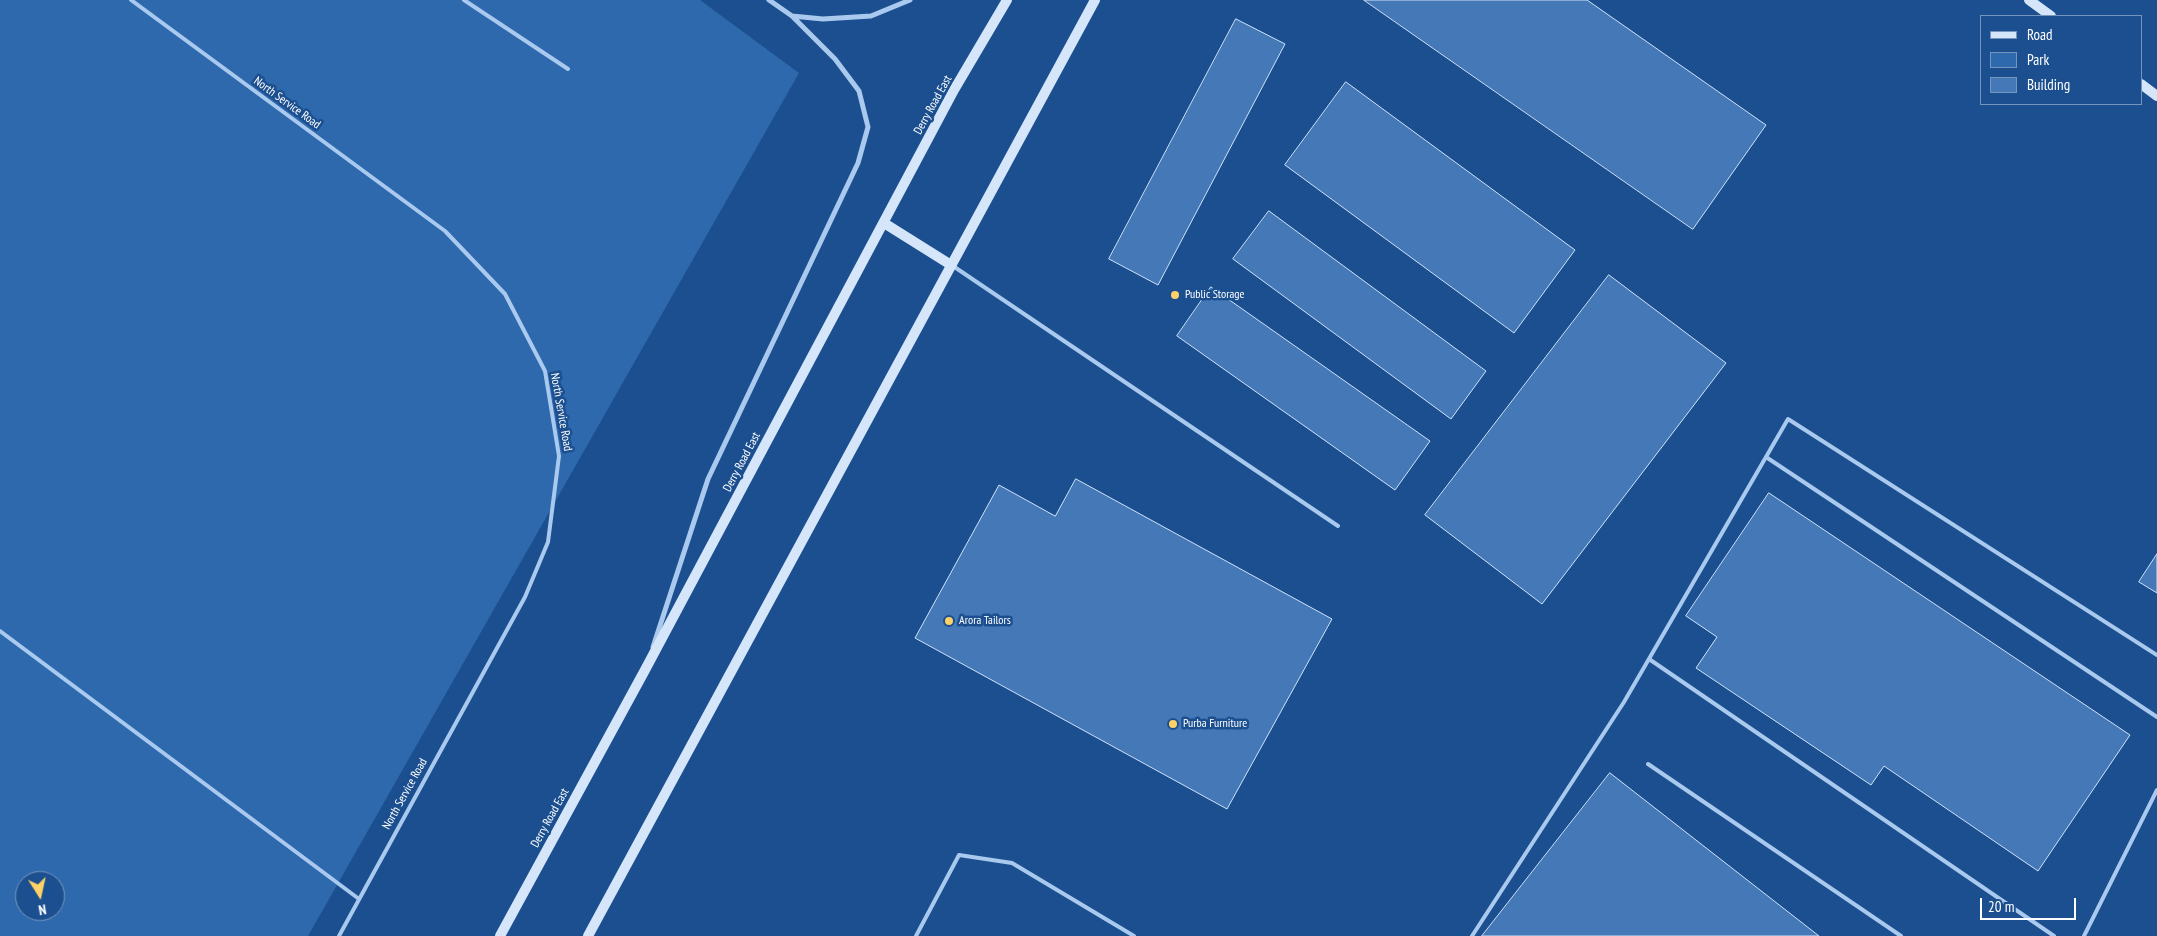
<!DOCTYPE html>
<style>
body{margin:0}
#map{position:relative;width:2157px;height:936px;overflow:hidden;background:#1b4f8f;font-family:"PT Sans Narrow",sans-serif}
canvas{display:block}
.legend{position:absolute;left:1980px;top:15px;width:162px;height:90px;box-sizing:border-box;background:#1b4f8f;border:1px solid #7695bc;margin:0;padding:6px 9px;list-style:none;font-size:15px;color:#fff}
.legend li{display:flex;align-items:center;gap:10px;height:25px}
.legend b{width:25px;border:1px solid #7695bc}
.north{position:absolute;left:15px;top:871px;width:50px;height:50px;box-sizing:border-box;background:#1b4f8f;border:1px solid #7695bc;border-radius:50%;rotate:170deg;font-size:14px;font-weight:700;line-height:20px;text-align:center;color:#fff}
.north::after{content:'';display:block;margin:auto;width:18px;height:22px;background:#ffd166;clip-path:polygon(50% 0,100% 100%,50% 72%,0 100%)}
.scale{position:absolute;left:1980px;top:898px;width:96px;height:22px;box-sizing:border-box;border:2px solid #fff;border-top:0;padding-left:6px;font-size:15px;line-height:18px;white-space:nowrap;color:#fff;-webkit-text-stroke:4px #1b4f8f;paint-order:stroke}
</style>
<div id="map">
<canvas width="2157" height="936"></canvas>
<ul class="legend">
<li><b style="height:6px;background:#d6e6fa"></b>Road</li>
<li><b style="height:14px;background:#2e69ad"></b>Park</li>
<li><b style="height:14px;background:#4478b7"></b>Building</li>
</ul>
<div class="north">N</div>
<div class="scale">20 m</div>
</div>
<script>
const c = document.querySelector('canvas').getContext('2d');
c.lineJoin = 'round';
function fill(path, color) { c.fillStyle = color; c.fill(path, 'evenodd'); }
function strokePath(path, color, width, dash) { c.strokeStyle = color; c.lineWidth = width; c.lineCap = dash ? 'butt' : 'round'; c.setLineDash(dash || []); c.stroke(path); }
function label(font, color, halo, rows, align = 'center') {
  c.font = font + ' "PT Sans Narrow",sans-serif'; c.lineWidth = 5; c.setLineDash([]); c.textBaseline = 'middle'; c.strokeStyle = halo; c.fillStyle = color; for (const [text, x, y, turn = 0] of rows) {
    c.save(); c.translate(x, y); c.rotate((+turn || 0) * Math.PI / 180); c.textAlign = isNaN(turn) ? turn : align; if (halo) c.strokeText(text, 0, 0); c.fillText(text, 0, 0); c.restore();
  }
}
fill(new Path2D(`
 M 0,0 L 700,0 L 799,73 L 308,936 L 0,936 ZM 25,881 L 55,881 L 55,911 L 25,911 Z`), '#2e69ad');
const building = new Path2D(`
 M 1364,0 L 1587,0 L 1766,125 L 1693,229 Z
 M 1236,19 L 1285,44 L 1158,285 L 1109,259 Z
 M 1346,82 L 1575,250 L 1514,333 L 1285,165 Z
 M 1269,211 L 1486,371 L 1451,419 L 1233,259 Z
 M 1609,275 L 1726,363 L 1542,604 L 1425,515 Z
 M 1211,287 L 1430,441 L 1395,490 L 1177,336 Z
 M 1076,479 L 1332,619 L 1227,809 L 915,638 L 999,485 L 1055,516 Z
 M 1769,493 L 2130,735 L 2038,871 L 1884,766 L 1871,785 L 1696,668 L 1717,637 L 1686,616 Z
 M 2157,554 L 2157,593 L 2139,582 Z
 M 1610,773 L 1819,936 L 1482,936 Z`);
fill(building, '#4478b7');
strokePath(building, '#cfe3fa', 1);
strokePath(new Path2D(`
 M 131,0 L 445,231 L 505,294 L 545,371 L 559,456 L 548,542 L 525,597 L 339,936
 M 464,0 L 568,69
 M 953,266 L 1338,526
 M 1766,457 L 2157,717
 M 0,631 L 359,899
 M 1649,659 L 2054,936
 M 1648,764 L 1901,936
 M 916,936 L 959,855 L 1012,863 L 1134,936
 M 1472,936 L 1624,702 L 1788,419 L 2157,655
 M 2084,936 L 2157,790`), '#a9c9ee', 4);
strokePath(new Path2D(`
 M 769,0 L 792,16 L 823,19 L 871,16 L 910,0
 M 653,647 L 708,479 L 858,163 L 868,127 L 859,91 L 835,59 L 792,16`), '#a9c9ee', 5);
strokePath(new Path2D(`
 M 2029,0 L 2051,16
 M 2141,84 L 2157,96
 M 884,223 L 951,265
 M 500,936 L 645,670 L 954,90 L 1007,0
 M 588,936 L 1095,0`), '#d6e6fa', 10);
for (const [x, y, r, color] of [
 [1175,295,5,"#ffd166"],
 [949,621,5,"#ffd166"],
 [1173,724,5,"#ffd166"]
]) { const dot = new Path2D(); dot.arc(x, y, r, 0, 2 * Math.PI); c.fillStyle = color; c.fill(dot); strokePath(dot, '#1b4f8f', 2); }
label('12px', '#fff', '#1b4f8f', [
 ["North Service Road",287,103,36],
 ["Derry Road East",933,105,-61],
 ["North Service Road",561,412,80],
 ["Derry Road East",742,462,-62],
 ["North Service Road",405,794,-61],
 ["Derry Road East",550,818,-61]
]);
label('12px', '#fff', '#1b4f8f', [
 ["Public Storage",1185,295],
 ["Arora Tailors",959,621],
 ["Purba Furniture",1183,724]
], 'left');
</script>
